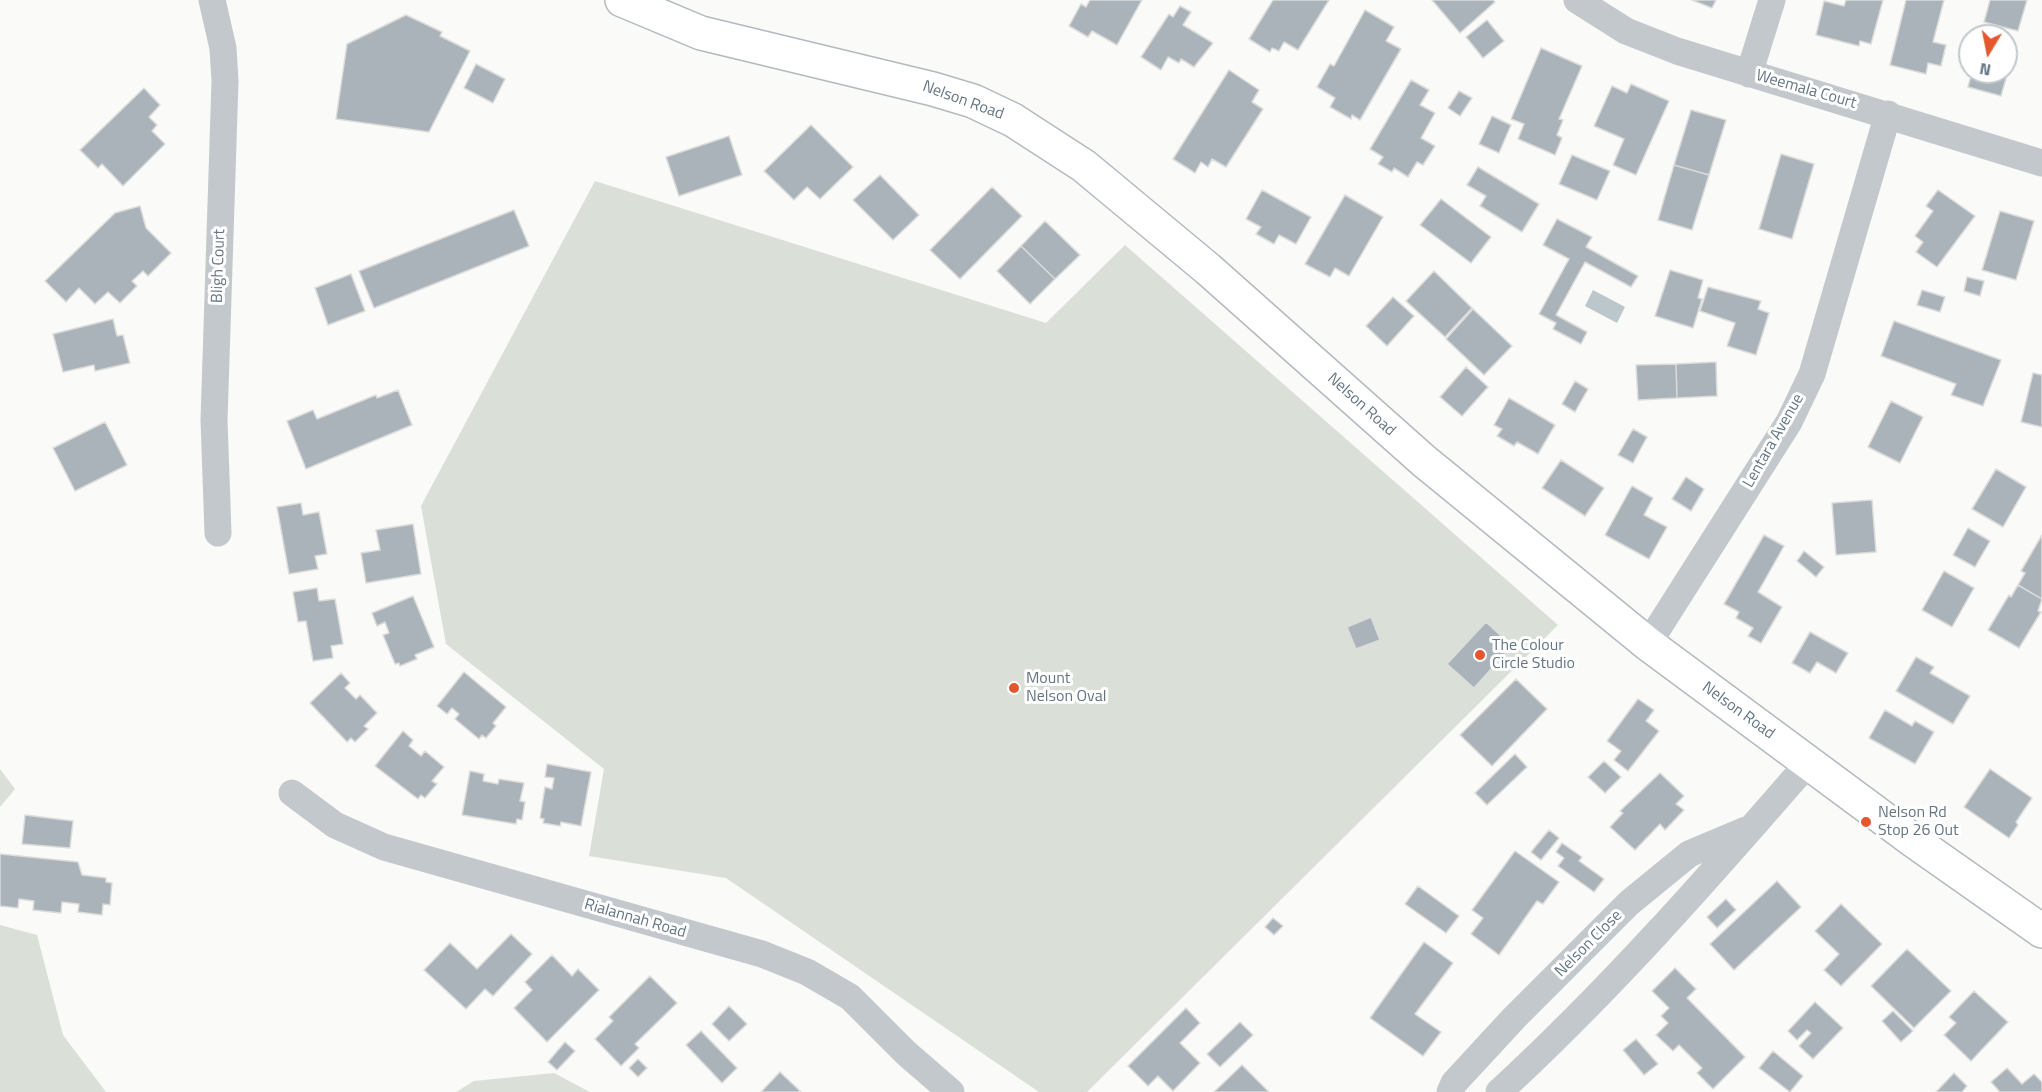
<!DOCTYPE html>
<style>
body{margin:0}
#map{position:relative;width:2042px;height:1092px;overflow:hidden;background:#fafaf8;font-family:"Titillium Web",sans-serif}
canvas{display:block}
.north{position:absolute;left:1958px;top:24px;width:60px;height:60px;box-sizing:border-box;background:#fff;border:2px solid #c1c8cd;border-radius:50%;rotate:190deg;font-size:16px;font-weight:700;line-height:24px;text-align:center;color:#657683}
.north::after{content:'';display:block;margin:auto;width:21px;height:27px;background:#e4572e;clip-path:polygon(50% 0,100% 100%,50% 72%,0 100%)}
</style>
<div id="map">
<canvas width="2042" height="1092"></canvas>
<div class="north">N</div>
</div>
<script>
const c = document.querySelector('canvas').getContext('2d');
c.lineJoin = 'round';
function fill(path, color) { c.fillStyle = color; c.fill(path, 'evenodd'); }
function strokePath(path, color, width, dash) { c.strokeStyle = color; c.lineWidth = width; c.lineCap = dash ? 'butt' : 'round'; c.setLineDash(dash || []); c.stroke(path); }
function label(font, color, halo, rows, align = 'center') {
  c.font = font + ' "Titillium Web",sans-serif'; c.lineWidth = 6; c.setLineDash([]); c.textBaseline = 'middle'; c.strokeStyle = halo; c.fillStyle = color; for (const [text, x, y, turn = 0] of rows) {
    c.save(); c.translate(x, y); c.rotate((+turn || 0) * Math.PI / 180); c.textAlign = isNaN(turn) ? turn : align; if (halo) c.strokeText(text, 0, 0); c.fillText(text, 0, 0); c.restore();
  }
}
fill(new Path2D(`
 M 595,181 L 1046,323 L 1125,245 L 1558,625 L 1087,1092 L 1039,1092 L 726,878 L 589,856 L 604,769 L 446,644 L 421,506 Z
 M 0,769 L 15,789 L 0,807 Z
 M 0,925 L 37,935 L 63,1035 L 106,1092 L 0,1092 Z
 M 554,1073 L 590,1092 L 456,1092 L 474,1081 Z`), '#dadfd7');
fill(new Path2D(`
 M 1593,290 L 1625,307 L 1617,323 L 1585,306 Z`), '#bbc7cb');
const building = new Path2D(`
 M 1090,0 L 1142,0 L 1117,45 L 1092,31 L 1088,37 L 1069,26 L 1081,4 L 1086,7 Z
 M 1273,0 L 1329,0 L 1298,50 L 1284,42 L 1279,51 L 1272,48 L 1270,52 L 1249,39 Z
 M 1432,0 L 1493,0 L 1495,2 L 1460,33 Z
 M 1692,0 L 1716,0 L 1712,8 Z
 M 1846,0 L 1883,0 L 1871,44 L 1860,41 L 1859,46 L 1816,35 L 1824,1 L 1844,6 Z
 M 1906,0 L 1944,0 L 1933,42 L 1946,45 L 1941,66 L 1928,63 L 1926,74 L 1890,65 Z
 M 1990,0 L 2027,0 L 2018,31 L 1984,22 Z
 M 1180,6 L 1191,12 L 1183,25 L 1213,43 L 1194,67 L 1181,59 L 1179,63 L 1168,57 L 1161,70 L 1141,57 L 1169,14 L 1173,17 Z
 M 1365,10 L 1394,27 L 1386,41 L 1401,49 L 1360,120 L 1352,115 L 1351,119 L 1330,107 L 1335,98 L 1317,87 L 1330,64 L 1334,66 Z
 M 406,15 L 442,32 L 440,36 L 470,51 L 429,132 L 336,119 L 347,44 Z
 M 1487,20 L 1504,41 L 1483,58 L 1466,37 Z
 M 1541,48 L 1582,66 L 1559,119 L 1563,120 L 1557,135 L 1562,138 L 1555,155 L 1518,139 L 1524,124 L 1511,119 Z
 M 2006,52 L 2013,54 L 2001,96 L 1968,87 L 1972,72 L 2006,72 Z
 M 476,64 L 505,79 L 493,103 L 464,88 Z
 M 1229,70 L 1259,90 L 1252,102 L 1263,109 L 1226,167 L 1212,159 L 1208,167 L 1201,162 L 1195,173 L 1173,159 Z
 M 1411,80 L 1429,90 L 1420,105 L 1435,113 L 1421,138 L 1435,146 L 1423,165 L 1417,162 L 1408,177 L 1394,168 L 1392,172 L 1378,164 L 1383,157 L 1370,149 Z
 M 1631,84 L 1669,101 L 1636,175 L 1613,165 L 1624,139 L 1594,126 L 1612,86 L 1627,93 Z
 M 144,88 L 160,105 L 149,117 L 157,125 L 152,131 L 165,144 L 123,186 L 102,164 L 98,168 L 80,150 Z
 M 1459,91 L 1472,98 L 1460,116 L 1448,108 Z
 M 1691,110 L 1726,120 L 1709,175 L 1674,165 Z
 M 1492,116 L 1511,125 L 1499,153 L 1479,144 Z
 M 811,125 L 853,167 L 820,199 L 807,187 L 794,200 L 764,171 Z
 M 729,136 L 742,175 L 679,196 L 666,157 Z
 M 1781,154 L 1814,164 L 1792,239 L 1759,229 Z
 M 1572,155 L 1610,171 L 1597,200 L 1559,184 Z
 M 1674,165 L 1709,175 L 1692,230 L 1658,220 Z
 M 1478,167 L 1539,204 L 1522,232 L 1480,206 L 1486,196 L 1467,185 Z
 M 880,175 L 919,215 L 893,240 L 853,200 Z
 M 992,187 L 1022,216 L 960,279 L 930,250 Z
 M 1262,190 L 1311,217 L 1296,244 L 1279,235 L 1274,244 L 1256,234 L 1261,227 L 1246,219 Z
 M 1938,190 L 1975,216 L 1937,267 L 1916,252 L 1923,242 L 1915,236 L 1933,211 L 1926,206 Z
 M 1345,195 L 1383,217 L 1349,276 L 1335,268 L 1330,277 L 1305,264 Z
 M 1441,199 L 1491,237 L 1471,263 L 1420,225 Z
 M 140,206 L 146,228 L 171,253 L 148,276 L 143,271 L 132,281 L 137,286 L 120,303 L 108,292 L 95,304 L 79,288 L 66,302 L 45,281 L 115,213 Z
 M 514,210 L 529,246 L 374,308 L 359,271 Z
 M 2000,211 L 2034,221 L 2016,280 L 1982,270 Z
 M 1557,219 L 1592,237 L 1586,247 L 1638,276 L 1631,287 L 1585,262 L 1556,315 L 1587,332 L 1581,344 L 1553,329 L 1556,323 L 1539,314 L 1569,259 L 1543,245 Z
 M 1045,221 L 1080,255 L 1055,279 L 1021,246 Z
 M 1021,246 L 1055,279 L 1030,304 L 997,271 Z
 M 1670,270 L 1703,280 L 1698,298 L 1702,299 L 1693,328 L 1655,316 Z
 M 1434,271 L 1472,308 L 1445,337 L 1406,301 Z
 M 351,274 L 365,311 L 328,325 L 315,288 Z
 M 1967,277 L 1984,281 L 1980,296 L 1964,291 Z
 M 1708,287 L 1761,301 L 1758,309 L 1769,313 L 1756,355 L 1727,346 L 1735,323 L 1700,311 Z
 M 1922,290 L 1945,297 L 1940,312 L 1917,305 Z
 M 1393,297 L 1414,316 L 1387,346 L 1366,326 Z
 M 1473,309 L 1512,346 L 1484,375 L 1446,339 Z
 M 113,319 L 117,336 L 123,335 L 130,363 L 95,371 L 94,365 L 63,372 L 53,334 Z
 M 1894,321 L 2001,360 L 1983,406 L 1951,395 L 1956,384 L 1881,356 Z
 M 1716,362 L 1717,396 L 1677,398 L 1676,364 Z
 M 1676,364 L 1677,398 L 1638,400 L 1636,365 Z
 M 1466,367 L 1488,387 L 1462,416 L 1440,397 Z
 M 2033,373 L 2042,375 L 2042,427 L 2021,422 Z
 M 1575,381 L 1588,389 L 1575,412 L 1562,404 Z
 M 398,390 L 412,425 L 306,469 L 287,421 L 313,410 L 317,419 L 376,395 L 377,398 Z
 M 1509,398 L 1555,425 L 1538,454 L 1517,442 L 1514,446 L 1497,436 L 1502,429 L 1494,425 Z
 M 1891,401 L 1923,417 L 1900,463 L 1868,447 Z
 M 105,422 L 127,465 L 75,491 L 53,448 Z
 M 1633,429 L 1647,437 L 1633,463 L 1618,455 Z
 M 1561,460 L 1604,488 L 1585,516 L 1542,488 Z
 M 1996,469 L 2026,487 L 2003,527 L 1972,509 Z
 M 1686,477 L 1704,489 L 1691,511 L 1672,499 Z
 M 1632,486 L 1653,498 L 1644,515 L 1667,527 L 1649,559 L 1605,535 Z
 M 1872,500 L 1876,552 L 1836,555 L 1832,503 Z
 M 301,503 L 303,515 L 319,512 L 327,554 L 315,556 L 318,569 L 289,574 L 277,507 Z
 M 413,524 L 421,574 L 366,583 L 361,553 L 380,550 L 376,530 Z
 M 1968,528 L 1990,541 L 1975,567 L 1953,555 Z
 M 1764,535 L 1784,546 L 1758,592 L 1782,607 L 1761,643 L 1748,636 L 1753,628 L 1736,618 L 1739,612 L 1724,604 Z
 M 2042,535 L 2042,599 L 2018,585 L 2025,573 L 2021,571 Z
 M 1804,551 L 1824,567 L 1816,577 L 1797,561 Z
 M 1944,571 L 1974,588 L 1952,627 L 1922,610 Z
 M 2018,585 L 2042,599 L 2038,611 L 2041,612 L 2019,648 L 1988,630 L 2009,595 L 2011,597 Z
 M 317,588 L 319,601 L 335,599 L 343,644 L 331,646 L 333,658 L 313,661 L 306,621 L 298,622 L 293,592 Z
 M 413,596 L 434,647 L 415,655 L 417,659 L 400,666 L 399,663 L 395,664 L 383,635 L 389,633 L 385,622 L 377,626 L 372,613 Z
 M 1371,617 L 1380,640 L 1356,649 L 1347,627 Z
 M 1486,622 L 1512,646 L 1474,688 L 1447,664 Z
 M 1810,632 L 1848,653 L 1836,673 L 1817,662 L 1810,673 L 1792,663 Z
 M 1916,657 L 1934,667 L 1930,673 L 1970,696 L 1953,724 L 1896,691 Z
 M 464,672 L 506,707 L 493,723 L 496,726 L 486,738 L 482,735 L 479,739 L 455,719 L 459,714 L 452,708 L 447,714 L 437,706 Z
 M 341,673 L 350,683 L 345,688 L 356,699 L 360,695 L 377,713 L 364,726 L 368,729 L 355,742 L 351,738 L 347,742 L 310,703 Z
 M 1516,679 L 1547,709 L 1492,766 L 1460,735 Z
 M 1638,699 L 1654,710 L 1646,721 L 1659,731 L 1628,771 L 1614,760 L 1621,751 L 1607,741 Z
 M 1885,710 L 1912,726 L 1915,721 L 1934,732 L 1915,764 L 1869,738 Z
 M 403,731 L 413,740 L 409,746 L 421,756 L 425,751 L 444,767 L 432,781 L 437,784 L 425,798 L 421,795 L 418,799 L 375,766 Z
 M 1515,754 L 1527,767 L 1487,805 L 1475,793 Z
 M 1604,761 L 1621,777 L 1605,793 L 1588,777 Z
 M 547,764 L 591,772 L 581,826 L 561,822 L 560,826 L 543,823 L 544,819 L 540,818 L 545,787 L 552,789 L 554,778 L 545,777 Z
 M 1990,769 L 2032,798 L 2016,822 L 2018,825 L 2009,838 L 1964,807 Z
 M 470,771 L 484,774 L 483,781 L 498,784 L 499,779 L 524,783 L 520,801 L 525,802 L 522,820 L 517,819 L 516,824 L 462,815 Z
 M 1660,773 L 1684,796 L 1676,804 L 1684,810 L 1665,830 L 1660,824 L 1635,850 L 1610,827 L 1623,813 L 1620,811 Z
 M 25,815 L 73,821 L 70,848 L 22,844 Z
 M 1549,830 L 1559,838 L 1541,860 L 1531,852 Z
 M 1562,843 L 1582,857 L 1579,861 L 1604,879 L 1594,892 L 1558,866 L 1564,858 L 1556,852 Z
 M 1515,851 L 1559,882 L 1543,904 L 1537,901 L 1499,955 L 1471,934 L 1483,918 L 1472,910 Z
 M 0,854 L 78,862 L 82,875 L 106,878 L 106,882 L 112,883 L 110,905 L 103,904 L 102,915 L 78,912 L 79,904 L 62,902 L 61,913 L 33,910 L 34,901 L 19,899 L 18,908 L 0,906 Z
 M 1777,881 L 1801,907 L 1734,970 L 1710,944 Z
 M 1418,886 L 1459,916 L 1446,933 L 1405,904 Z
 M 1726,899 L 1736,910 L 1717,928 L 1707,917 Z
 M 1841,904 L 1882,944 L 1841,986 L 1824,970 L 1839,954 L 1815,931 Z
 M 1273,918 L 1283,926 L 1274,935 L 1265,927 Z
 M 511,934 L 532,954 L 493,996 L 485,989 L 466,1009 L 424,970 L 450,943 L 477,969 Z
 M 1424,942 L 1453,963 L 1415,1014 L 1441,1032 L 1423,1056 L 1370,1018 Z
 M 1907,949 L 1951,991 L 1914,1028 L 1871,986 Z
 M 552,955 L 572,976 L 578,969 L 599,990 L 547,1042 L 514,1008 L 532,990 L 525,982 Z
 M 1675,968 L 1696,989 L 1687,998 L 1745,1057 L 1713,1089 L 1697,1073 L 1702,1068 L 1679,1045 L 1673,1051 L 1656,1035 L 1668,1023 L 1661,1016 L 1669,1008 L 1652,991 Z
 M 650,976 L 677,1003 L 635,1044 L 639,1048 L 621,1066 L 595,1039 L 613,1021 L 609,1017 Z
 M 1974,991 L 2008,1022 L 1971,1061 L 1944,1035 L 1956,1023 L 1949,1017 Z
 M 1815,1002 L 1843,1028 L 1813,1059 L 1799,1046 L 1811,1033 L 1807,1030 L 1797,1040 L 1788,1031 Z
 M 729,1006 L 747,1024 L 729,1041 L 712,1024 Z
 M 1186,1008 L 1200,1023 L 1180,1043 L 1200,1063 L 1173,1091 L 1158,1076 L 1148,1086 L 1128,1066 Z
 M 1893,1011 L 1913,1031 L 1901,1042 L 1882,1021 Z
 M 1240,1022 L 1253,1035 L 1220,1067 L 1207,1054 Z
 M 701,1031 L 737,1068 L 722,1083 L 686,1045 Z
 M 1636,1039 L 1658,1064 L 1644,1075 L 1623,1050 Z
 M 565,1042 L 575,1051 L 557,1070 L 548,1062 Z
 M 1773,1051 L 1803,1076 L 1790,1092 L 1759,1068 Z
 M 638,1059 L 647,1068 L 638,1077 L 629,1068 Z
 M 1242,1065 L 1269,1092 L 1214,1092 Z
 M 2007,1068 L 2022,1084 L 2034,1074 L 2042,1082 L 2042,1092 L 2000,1092 L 1991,1082 Z
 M 780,1072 L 801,1092 L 761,1092 Z
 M 1954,1073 L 1967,1086 L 1962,1092 L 1936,1092 Z`);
fill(building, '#aab3b9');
strokePath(building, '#dcdcda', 1.5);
const secondary = new Path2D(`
 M 622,0 L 701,33 L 933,89 L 973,101 L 1013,120 L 1084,166 L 1208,269 L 1424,461 L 1648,644 L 1914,841 L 2042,931`);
strokePath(secondary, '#b3babf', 36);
strokePath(new Path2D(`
 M 212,0 L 223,48 L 225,81 L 214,420 L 218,533
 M 1577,0 L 1626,31 L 1677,51 L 2042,163
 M 1749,74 L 1772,0
 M 1648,644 L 1789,422 L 1812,374 L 1888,114
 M 292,793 L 335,825 L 384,847 L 762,954 L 807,972 L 850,997 L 906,1053 L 951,1092
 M 1450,1092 L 1454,1083 L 1514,1018 L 1629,903 L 1689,854 L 1746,830
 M 1499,1092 C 1610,990 1710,876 1809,762`), '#c3c8cc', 27);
strokePath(secondary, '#fff', 33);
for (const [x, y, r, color] of [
 [1480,655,6,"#e4572e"],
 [1014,688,6,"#e4572e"],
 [1866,822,6,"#e4572e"]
]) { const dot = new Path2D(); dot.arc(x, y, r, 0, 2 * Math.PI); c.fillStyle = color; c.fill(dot); strokePath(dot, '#fff', 2); }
label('16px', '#657683', '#fff', [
 ["Weemala Court",1806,90,16],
 ["Nelson Road",963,101,20],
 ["Bligh Court",219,266,-88],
 ["Nelson Road",1361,405,42],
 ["Lentara Avenue",1774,441,-60],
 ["Nelson Road",1738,711,36],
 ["Rialannah Road",635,919,16],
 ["Nelson Close",1589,944,-45]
]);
label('16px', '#657683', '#fff', [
 ["The Colour",1492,646],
 ["Circle Studio",1492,664],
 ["Mount",1026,679],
 ["Nelson Oval",1026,697],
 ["Nelson Rd",1878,813],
 ["Stop 26 Out",1878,831]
], 'left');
</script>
